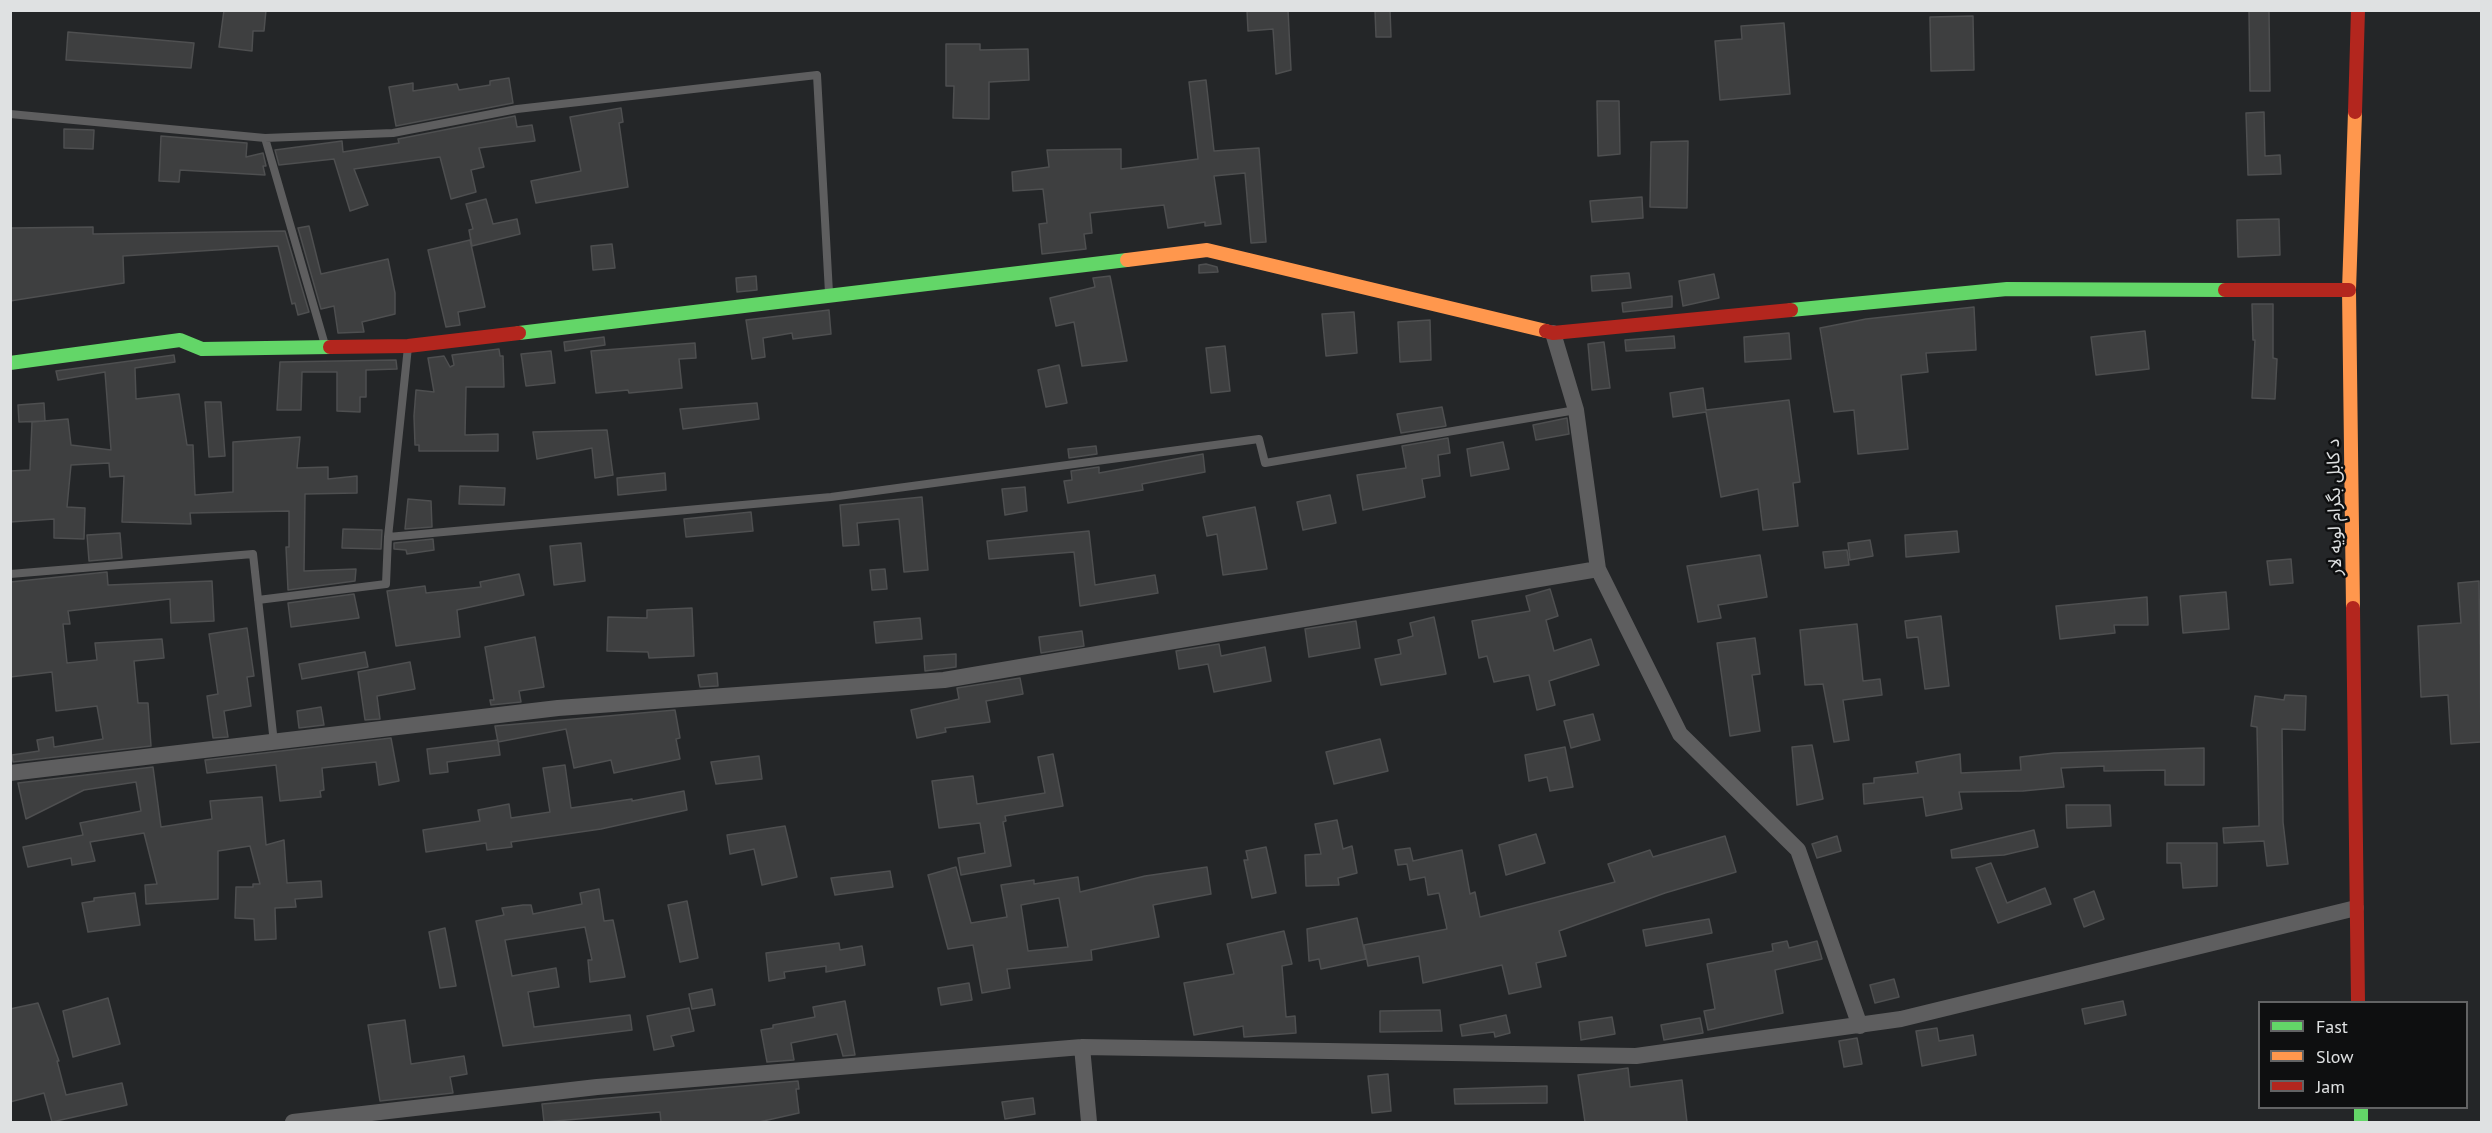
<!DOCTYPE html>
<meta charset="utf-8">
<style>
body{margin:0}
#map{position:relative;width:2492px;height:1133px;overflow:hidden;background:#242628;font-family:"PT Sans",sans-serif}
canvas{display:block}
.frame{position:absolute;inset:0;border:12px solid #dfe1e2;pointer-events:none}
.legend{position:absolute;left:2258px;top:1001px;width:210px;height:108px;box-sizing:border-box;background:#0e0f10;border:2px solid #626364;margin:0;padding:8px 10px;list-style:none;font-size:18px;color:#dfe1e2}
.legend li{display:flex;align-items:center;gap:12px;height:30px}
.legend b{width:30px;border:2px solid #626364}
</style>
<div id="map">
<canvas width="2492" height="1133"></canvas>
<div class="frame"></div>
<ul class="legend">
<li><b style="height:8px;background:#63d668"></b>Fast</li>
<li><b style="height:8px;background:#ff974d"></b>Slow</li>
<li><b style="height:8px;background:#b3261e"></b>Jam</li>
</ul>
</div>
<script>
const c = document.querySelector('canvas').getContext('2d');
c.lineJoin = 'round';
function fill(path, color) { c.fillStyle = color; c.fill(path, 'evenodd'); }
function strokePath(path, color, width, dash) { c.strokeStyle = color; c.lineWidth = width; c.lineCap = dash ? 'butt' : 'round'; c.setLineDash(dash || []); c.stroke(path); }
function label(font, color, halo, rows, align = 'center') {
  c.font = font + ' "PT Sans","Noto Sans Arabic",sans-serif'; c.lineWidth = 5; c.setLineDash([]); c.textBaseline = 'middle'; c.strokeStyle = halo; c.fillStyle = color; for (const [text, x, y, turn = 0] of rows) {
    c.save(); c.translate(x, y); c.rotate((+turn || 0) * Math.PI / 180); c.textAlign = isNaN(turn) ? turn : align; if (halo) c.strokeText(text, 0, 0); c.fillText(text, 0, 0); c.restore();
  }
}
const building = new Path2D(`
 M 224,10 L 266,10 L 264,31 L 253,31 L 252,51 L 219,47 Z
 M 1247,10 L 1288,10 L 1291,70 L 1276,74 L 1273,29 L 1248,31 Z
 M 1375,10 L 1390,10 L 1391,37 L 1376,37 Z
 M 2249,10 L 2269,10 L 2270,91 L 2250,91 Z
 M 1973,16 L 1974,70 L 1931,71 L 1930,17 Z
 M 1784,23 L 1790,94 L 1720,100 L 1715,41 L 1742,39 L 1741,26 Z
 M 68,32 L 194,43 L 191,68 L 66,60 Z
 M 946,44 L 980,44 L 980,50 L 1028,49 L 1029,80 L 989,82 L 989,119 L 953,118 L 954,86 L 946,86 Z
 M 509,78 L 513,103 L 396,126 L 389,87 L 413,83 L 413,91 L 457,84 L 459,90 L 490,85 L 490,81 Z
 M 1206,80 L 1214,151 L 1259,148 L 1266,242 L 1251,243 L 1245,173 L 1214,176 L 1221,224 L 1205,226 L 1205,222 L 1168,228 L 1164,205 L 1090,213 L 1092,233 L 1084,234 L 1086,249 L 1042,254 L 1039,224 L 1047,223 L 1043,189 L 1013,191 L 1012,172 L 1049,167 L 1047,150 L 1121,149 L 1121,169 L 1198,159 L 1189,82 Z
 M 1597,101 L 1619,101 L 1620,154 L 1598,156 Z
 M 621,108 L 623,122 L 619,123 L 628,187 L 536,203 L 531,181 L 581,171 L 570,117 Z
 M 2264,112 L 2265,156 L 2280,155 L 2281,174 L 2248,175 L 2246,113 Z
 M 515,116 L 517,127 L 532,125 L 535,141 L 479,148 L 484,167 L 471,170 L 476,192 L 451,199 L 440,157 L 354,169 L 368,205 L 350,211 L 334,159 L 279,165 L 275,150 L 342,141 L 343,152 L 399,143 L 398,139 Z
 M 64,129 L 94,130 L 93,149 L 64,148 Z
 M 161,136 L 247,143 L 246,157 L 263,153 L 266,166 L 263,166 L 265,175 L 180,170 L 179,182 L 159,181 Z
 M 1688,141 L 1687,208 L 1650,207 L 1651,142 Z
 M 1642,197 L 1643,218 L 1592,222 L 1590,201 Z
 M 486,199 L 493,224 L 517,219 L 520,234 L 472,246 L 469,230 L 473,229 L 466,204 Z
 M 2279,219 L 2280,255 L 2238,257 L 2237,220 Z
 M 309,226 L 321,274 L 388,259 L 395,293 L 395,314 L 362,322 L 364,332 L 338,333 L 334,306 L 321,309 L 298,228 Z
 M 93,227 L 93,234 L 285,231 L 309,312 L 298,315 L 295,303 L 292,304 L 278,246 L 123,256 L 124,283 L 10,301 L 10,228 Z
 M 470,240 L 485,307 L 458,312 L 460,325 L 446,327 L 428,250 Z
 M 612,244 L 615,268 L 593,270 L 591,246 Z
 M 1206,264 L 1217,267 L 1218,272 L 1199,273 L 1199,265 Z
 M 1629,273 L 1631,288 L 1592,291 L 1591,276 Z
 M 1714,274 L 1719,298 L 1683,306 L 1679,281 Z
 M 756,276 L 757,290 L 737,292 L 736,278 Z
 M 1110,276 L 1127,361 L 1082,366 L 1074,322 L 1056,326 L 1050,298 L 1095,287 L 1093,278 Z
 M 1672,296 L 1672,307 L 1623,312 L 1622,303 Z
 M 2252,304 L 2273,304 L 2273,358 L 2277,359 L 2275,399 L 2252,398 L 2255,340 L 2253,340 Z
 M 1974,307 L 1976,350 L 1926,353 L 1928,372 L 1901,375 L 1908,449 L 1858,454 L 1854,410 L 1834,412 L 1820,328 L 1866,319 Z
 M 829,310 L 831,334 L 793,339 L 792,333 L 763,338 L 765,357 L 752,359 L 746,320 Z
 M 1354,312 L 1357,353 L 1326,356 L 1322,314 Z
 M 1430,320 L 1431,360 L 1400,362 L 1398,322 Z
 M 2145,331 L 2149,369 L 2096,375 L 2091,337 Z
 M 1789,333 L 1791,359 L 1745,362 L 1744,337 Z
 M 1674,336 L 1675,348 L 1626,351 L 1625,340 Z
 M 604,337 L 605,345 L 565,351 L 564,342 Z
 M 1604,342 L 1610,388 L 1592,390 L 1588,344 Z
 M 695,343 L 696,358 L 679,359 L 682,388 L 629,393 L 628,390 L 596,393 L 591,351 Z
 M 1225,346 L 1230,391 L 1211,393 L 1206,348 Z
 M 499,349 L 500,356 L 503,356 L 504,387 L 466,387 L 465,435 L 498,434 L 498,451 L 419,451 L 419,445 L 415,445 L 414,416 L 416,390 L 434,392 L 428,358 L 444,356 L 450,367 L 454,365 L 452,355 Z
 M 551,351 L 555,383 L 526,386 L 521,354 Z
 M 174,355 L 175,362 L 135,368 L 136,399 L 179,394 L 187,445 L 193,445 L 195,495 L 233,492 L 233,442 L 300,437 L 297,468 L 328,467 L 328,479 L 357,476 L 357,493 L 305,494 L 304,571 L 356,569 L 355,581 L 288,590 L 286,547 L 289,547 L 289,511 L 190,513 L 191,524 L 122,522 L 124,476 L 110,477 L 109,463 L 71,465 L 67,507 L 85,508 L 84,539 L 54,538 L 54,519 L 10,522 L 10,471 L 30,470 L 32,422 L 68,419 L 71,445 L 111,450 L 105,372 L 58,380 L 56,371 Z
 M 396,360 L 397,369 L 366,370 L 366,397 L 360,397 L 360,412 L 337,411 L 337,372 L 302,372 L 301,410 L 277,410 L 280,362 Z
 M 1059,365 L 1067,403 L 1046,407 L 1038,370 Z
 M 1703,388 L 1706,410 L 1789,400 L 1800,482 L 1793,483 L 1798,526 L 1763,530 L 1758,489 L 1721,497 L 1706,412 L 1673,417 L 1670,393 Z
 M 205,402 L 221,402 L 225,456 L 209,457 Z
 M 44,403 L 45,421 L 19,422 L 18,405 Z
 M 757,403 L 759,419 L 683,429 L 680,409 Z
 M 1442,407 L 1446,426 L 1401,433 L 1397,414 Z
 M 1567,418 L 1569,434 L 1536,440 L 1533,425 Z
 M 607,430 L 613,475 L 595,478 L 592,448 L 537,459 L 533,432 Z
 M 1448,438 L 1450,453 L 1438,455 L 1440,476 L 1422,479 L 1425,497 L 1363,510 L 1357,475 L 1406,468 L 1402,446 Z
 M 1503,442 L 1509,469 L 1471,476 L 1467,449 Z
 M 1096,446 L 1097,454 L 1069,458 L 1068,449 Z
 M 1203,454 L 1205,472 L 1142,484 L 1143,490 L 1068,503 L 1064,481 L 1072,480 L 1071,471 L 1099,467 L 1099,473 Z
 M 665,473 L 666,490 L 618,495 L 617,478 Z
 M 460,486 L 505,488 L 504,505 L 459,504 Z
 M 1025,487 L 1027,511 L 1005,515 L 1002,489 Z
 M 1330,495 L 1336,523 L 1303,530 L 1297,502 Z
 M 922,497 L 928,570 L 904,572 L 899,519 L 857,523 L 859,545 L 843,546 L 840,505 Z
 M 408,499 L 431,501 L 432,527 L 405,529 Z
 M 1255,507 L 1267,569 L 1223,575 L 1217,534 L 1207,536 L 1203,517 Z
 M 751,512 L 753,531 L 686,537 L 684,519 Z
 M 343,529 L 382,530 L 381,549 L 342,548 Z
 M 1089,531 L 1095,585 L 1155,575 L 1158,593 L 1080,606 L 1074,552 L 989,559 L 987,541 Z
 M 1957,531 L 1959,552 L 1906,557 L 1905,535 Z
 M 120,533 L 122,558 L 89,561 L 87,535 Z
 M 433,539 L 434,550 L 407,554 L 406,550 L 394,549 L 394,543 Z
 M 1870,540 L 1873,556 L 1850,560 L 1848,543 Z
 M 581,543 L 585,581 L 554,585 L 550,546 Z
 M 1847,550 L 1849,565 L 1825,568 L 1823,552 Z
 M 1760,555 L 1767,597 L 1718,605 L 1721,618 L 1698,622 L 1687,566 Z
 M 2291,559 L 2293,583 L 2270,585 L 2267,561 Z
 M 885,569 L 887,589 L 872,590 L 870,570 Z
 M 107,572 L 108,585 L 212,581 L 214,621 L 171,623 L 170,599 L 68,611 L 70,624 L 63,624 L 67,663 L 97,660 L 95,643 L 162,639 L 164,658 L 134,661 L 138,703 L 148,703 L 151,746 L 13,762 L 12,755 L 39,751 L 37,740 L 53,737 L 54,747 L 103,739 L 97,706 L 56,711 L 52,672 L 10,677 L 10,582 Z
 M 519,574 L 524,595 L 457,610 L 460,637 L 396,646 L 387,591 L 425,586 L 426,593 L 481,587 L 480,582 Z
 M 2479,581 L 2481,742 L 2451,744 L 2448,695 L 2421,697 L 2418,626 L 2461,623 L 2458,583 Z
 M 1550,589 L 1558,616 L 1546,620 L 1554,651 L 1591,639 L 1599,665 L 1549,681 L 1555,705 L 1537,710 L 1529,675 L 1494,682 L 1487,656 L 1479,658 L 1472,621 L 1530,611 L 1526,596 Z
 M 2226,592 L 2229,629 L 2183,633 L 2180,596 Z
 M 354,594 L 359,618 L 291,627 L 288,603 Z
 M 2147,597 L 2148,625 L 2114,625 L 2115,633 L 2060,639 L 2056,606 Z
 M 692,608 L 694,656 L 649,658 L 648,652 L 607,651 L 608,617 L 647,618 L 647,610 Z
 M 1941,616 L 1949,686 L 1925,689 L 1918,637 L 1907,638 L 1905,621 Z
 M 1434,617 L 1446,674 L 1381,685 L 1375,659 L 1401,654 L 1398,640 L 1413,636 L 1410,623 Z
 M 920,618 L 922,639 L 876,643 L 874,622 Z
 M 1356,621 L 1360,648 L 1309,657 L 1305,629 Z
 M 1857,624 L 1863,681 L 1880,679 L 1882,695 L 1843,700 L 1849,740 L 1834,742 L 1823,684 L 1805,685 L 1800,630 Z
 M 247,628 L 254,676 L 247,677 L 251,706 L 224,711 L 228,737 L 213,738 L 207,696 L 218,694 L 209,634 Z
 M 1082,631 L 1084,646 L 1041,653 L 1039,637 Z
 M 535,637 L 544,687 L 519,691 L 521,702 L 491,705 L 490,700 L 494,700 L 485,647 Z
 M 1755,638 L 1760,674 L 1752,675 L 1760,731 L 1730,736 L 1717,643 Z
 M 1219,644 L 1221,656 L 1265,647 L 1271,681 L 1214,692 L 1208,664 L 1179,669 L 1176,651 Z
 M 365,652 L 368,667 L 302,679 L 299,664 Z
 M 956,654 L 956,667 L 925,671 L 924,656 Z
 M 410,662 L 415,689 L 377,696 L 380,719 L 365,720 L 358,672 Z
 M 717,673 L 718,686 L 700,687 L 698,675 Z
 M 1020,678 L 1023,694 L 986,701 L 990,722 L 945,728 L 946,732 L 917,738 L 911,710 L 959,699 L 957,688 Z
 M 2285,695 L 2306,696 L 2305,730 L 2282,729 L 2283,822 L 2288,864 L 2267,866 L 2264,841 L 2224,843 L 2223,828 L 2259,826 L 2257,727 L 2251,726 L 2255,696 L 2284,700 Z
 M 321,707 L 324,725 L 299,728 L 297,711 Z
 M 675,710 L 680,738 L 676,739 L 680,759 L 614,773 L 611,760 L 574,768 L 566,729 L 498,742 L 495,726 Z
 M 1593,714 L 1600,740 L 1571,748 L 1564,721 Z
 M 391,738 L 399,781 L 379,785 L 376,762 L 322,768 L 324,790 L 320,791 L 321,797 L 280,801 L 276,765 L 207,773 L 205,760 Z
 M 1380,739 L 1388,771 L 1334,784 L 1326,752 Z
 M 498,740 L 500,755 L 447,762 L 448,772 L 430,774 L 427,749 Z
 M 1812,745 L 1823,799 L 1797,805 L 1792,747 Z
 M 1565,747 L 1573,787 L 1550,791 L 1547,777 L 1529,781 L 1525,755 Z
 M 2204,748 L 2204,785 L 2165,785 L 2165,770 L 2104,771 L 2104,766 L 2061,768 L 2064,787 L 2023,791 L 1959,792 L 1962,809 L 1926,816 L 1923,797 L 1864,804 L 1863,784 L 1874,783 L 1874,778 L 1918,773 L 1916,762 L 1960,754 L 1961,773 L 2021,770 L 2020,757 L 2054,753 Z
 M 1053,754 L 1063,806 L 1005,816 L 1006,821 L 1003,822 L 1011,866 L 961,875 L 958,858 L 985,853 L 980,823 L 939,828 L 932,781 L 973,776 L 977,804 L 1045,793 L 1038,757 Z
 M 759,756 L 762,779 L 716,784 L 711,762 Z
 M 565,765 L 571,808 L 632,799 L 632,801 L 684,791 L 687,810 L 601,829 L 511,842 L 512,847 L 487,850 L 486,843 L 426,852 L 423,830 L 480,821 L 478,810 L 509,804 L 511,818 L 550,812 L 543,768 Z
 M 153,767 L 161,827 L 212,819 L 210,801 L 262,797 L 266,845 L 284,840 L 287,883 L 321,881 L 322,897 L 295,899 L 296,907 L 275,908 L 276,939 L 255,940 L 254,919 L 235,918 L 236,887 L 253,887 L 253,884 L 260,884 L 250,846 L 218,851 L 218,899 L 146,904 L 145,885 L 157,884 L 144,833 L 90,842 L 95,861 L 72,865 L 71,858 L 28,867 L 23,847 L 83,835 L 80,823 L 141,811 L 136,782 L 84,790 L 26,819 L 18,783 Z
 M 2066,805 L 2110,805 L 2111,826 L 2067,828 Z
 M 1337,820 L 1343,849 L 1352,846 L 1357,873 L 1338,878 L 1339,885 L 1306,886 L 1305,855 L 1321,854 L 1315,824 Z
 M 785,826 L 797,877 L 762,885 L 754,849 L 730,854 L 727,835 Z
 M 2034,830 L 2038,847 L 2004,855 L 1952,858 L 1951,850 Z
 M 1536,834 L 1545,863 L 1506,875 L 1499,845 Z
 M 1725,836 L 1736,872 L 1665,893 L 1559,931 L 1566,956 L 1536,963 L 1541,987 L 1509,994 L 1502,965 L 1423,983 L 1419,956 L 1368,966 L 1364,945 L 1447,929 L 1439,893 L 1428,895 L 1425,877 L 1410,880 L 1407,864 L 1398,865 L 1395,850 L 1410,848 L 1413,861 L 1462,850 L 1470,894 L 1475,892 L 1480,917 L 1615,882 L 1608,864 L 1650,850 L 1653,857 Z
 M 1837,836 L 1841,851 L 1817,858 L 1812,844 Z
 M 2167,843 L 2217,843 L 2217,886 L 2183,888 L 2181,863 L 2167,863 Z
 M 1266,847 L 1276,893 L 1252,898 L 1244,860 L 1248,860 L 1246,851 Z
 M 1991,863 L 2007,903 L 2045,888 L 2051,904 L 1998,923 L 1976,868 Z
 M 956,867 L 971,923 L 1007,917 L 1001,885 L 1034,880 L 1034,884 L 1078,877 L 1080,892 L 1145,876 L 1207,867 L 1211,894 L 1153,905 L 1159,937 L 1091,950 L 1092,960 L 1007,969 L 1010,988 L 982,993 L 973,945 L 948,949 L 928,875 ZM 1059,898 L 1068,947 L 1028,951 L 1021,905 Z
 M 890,871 L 893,887 L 835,895 L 831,878 Z
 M 599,889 L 604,921 L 613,920 L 625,977 L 590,982 L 588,960 L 592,960 L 585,927 L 505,940 L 512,976 L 556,968 L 559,987 L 528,992 L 534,1027 L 630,1015 L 632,1030 L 503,1046 L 476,921 L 504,915 L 502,908 L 523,905 L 531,905 L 533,914 L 582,904 L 580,893 Z
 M 2094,891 L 2104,919 L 2084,927 L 2074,899 Z
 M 135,893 L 140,925 L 88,932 L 82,903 L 94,901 L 94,898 Z
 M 687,901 L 698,958 L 680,962 L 668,905 Z
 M 1357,918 L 1366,959 L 1321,969 L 1319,959 L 1309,961 L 1307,929 Z
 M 1709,919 L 1712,933 L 1646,946 L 1643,930 Z
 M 445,928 L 456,986 L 440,988 L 429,932 Z
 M 1284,931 L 1292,964 L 1282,966 L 1286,1017 L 1295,1016 L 1296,1033 L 1244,1037 L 1243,1026 L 1194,1035 L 1184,983 L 1234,974 L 1227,944 Z
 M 1787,941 L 1789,948 L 1817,941 L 1822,959 L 1775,970 L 1783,1013 L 1708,1030 L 1704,1011 L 1715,1009 L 1707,964 L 1773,951 L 1772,944 Z
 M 839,943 L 840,950 L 862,946 L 865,965 L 826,972 L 826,966 L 784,972 L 785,978 L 769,981 L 766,953 Z
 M 1894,979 L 1899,997 L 1875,1003 L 1870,985 Z
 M 969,983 L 972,1000 L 941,1005 L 938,988 Z
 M 712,989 L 715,1005 L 692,1009 L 689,994 Z
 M 108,998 L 120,1044 L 73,1057 L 63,1011 Z
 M 845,1001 L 855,1055 L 843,1056 L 837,1034 L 791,1043 L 794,1060 L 767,1062 L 761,1030 L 773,1028 L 773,1025 L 815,1017 L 813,1007 Z
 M 2123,1001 L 2126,1015 L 2085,1024 L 2082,1009 Z
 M 38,1003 L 59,1061 L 57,1061 L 66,1095 L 122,1083 L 127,1105 L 52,1122 L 44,1093 L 10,1102 L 10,1009 Z
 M 689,1008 L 694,1031 L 671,1036 L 674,1046 L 654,1050 L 647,1016 Z
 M 1440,1010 L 1442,1031 L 1380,1032 L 1380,1011 Z
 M 1506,1015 L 1510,1033 L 1495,1037 L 1494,1032 L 1462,1036 L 1460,1025 Z
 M 1612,1017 L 1615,1034 L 1581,1040 L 1579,1022 Z
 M 1700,1018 L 1703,1033 L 1664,1040 L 1661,1025 Z
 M 405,1020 L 411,1064 L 464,1056 L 467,1074 L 450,1077 L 453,1093 L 380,1101 L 368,1025 Z
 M 1937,1028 L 1939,1041 L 1973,1035 L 1976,1055 L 1922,1066 L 1916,1031 Z
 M 1857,1038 L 1862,1064 L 1844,1067 L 1839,1041 Z
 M 1628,1068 L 1630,1087 L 1682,1080 L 1687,1122 L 1585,1122 L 1578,1075 Z
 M 1388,1074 L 1391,1111 L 1372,1113 L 1368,1076 Z
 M 798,1081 L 799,1089 L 796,1089 L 799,1113 L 759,1122 L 661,1122 L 660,1112 L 544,1122 L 542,1104 Z
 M 1547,1086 L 1547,1103 L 1455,1104 L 1454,1089 Z
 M 1033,1098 L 1035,1114 L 1005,1119 L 1002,1102 Z`);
fill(building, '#3e3f40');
strokePath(building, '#4e4f50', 1.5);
strokePath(new Path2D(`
 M 10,114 L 265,138 L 393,133 L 517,109 L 817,75 L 829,293
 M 265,138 L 325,345
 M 388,537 L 831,497 L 1259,439 L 1265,463 L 1576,410
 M 10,574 L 253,554 L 274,743
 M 258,600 L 386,584 L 388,537 L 408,347`), '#5e5e5f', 8);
strokePath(new Path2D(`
 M 1553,333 L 1576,410 L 1598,569 L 1680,734 L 1798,850 L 1860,1026
 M 10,773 L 558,708 L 944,680 L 1598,569
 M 1082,1047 L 1089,1122
 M 293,1122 L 597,1087 L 1082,1047 L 1636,1056 L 1901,1019 L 2356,908`), '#5e5e5f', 16);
strokePath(new Path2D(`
 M 1791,310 L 2007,289 L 2225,290
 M 519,333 L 1127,260
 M 10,363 L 180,340 L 202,349 L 330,347
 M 2361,1108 L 2361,1122`), '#63d668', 14);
strokePath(new Path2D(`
 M 1127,260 L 1207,250 L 1546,331
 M 2353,608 L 2349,290 L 2355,112`), '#ff974d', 14);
strokePath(new Path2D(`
 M 2355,112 L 2358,10
 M 2225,290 L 2349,290
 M 1546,331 L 1553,333 L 1791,310
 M 330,347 L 408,346 L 519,333
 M 2353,608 L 2358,1002`), '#b3261e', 14);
label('18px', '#dfe1e2', '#0e0f10', [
 ["د کابل بگرام لویه لار",2335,507,-91]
]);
</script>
